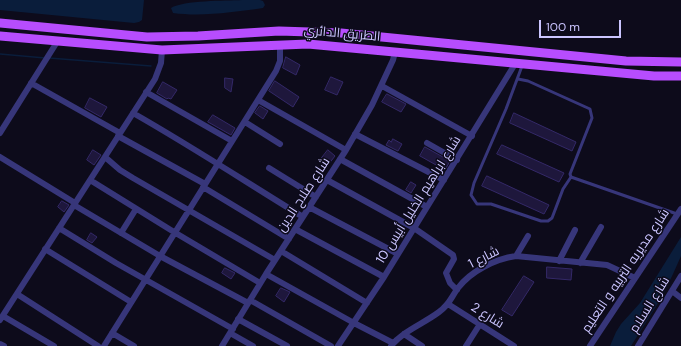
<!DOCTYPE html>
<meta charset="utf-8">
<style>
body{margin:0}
#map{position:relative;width:681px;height:346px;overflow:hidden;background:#0d0b1b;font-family:"DM Sans",sans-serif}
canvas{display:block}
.scale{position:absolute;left:539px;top:20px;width:82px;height:18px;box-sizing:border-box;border:2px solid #cbc5ff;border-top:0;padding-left:5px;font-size:12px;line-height:14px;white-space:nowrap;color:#cbc5ff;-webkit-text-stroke:3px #0d0b1b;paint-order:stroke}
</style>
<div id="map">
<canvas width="681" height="346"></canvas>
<div class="scale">100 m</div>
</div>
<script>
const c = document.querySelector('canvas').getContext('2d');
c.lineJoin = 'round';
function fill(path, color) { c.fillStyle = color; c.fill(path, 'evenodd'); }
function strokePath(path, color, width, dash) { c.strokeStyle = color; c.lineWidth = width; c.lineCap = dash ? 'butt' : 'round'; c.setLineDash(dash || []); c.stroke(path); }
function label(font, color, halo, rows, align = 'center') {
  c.font = font + ' "DM Sans",Cairo,sans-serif'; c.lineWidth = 3; c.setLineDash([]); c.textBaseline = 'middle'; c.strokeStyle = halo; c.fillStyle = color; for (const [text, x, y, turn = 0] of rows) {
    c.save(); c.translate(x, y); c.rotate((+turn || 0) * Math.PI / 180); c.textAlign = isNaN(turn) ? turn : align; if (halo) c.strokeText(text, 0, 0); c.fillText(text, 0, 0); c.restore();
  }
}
fill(new Path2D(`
 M 0,0 L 144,0 L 142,20 L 139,22 L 134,23 L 0,10 Z
 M 242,0 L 260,0 L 263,1 L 265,5 L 263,8 C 234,12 202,17 173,13 L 171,8 C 184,0 225,1 242,0 Z
 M 681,237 L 681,256 L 673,274 L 662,297 L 631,346 L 610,346 L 616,332 L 621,324 L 640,303 Z`), '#0a1d3b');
strokePath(new Path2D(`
 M 0,54 L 45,58
 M 49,58 L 151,66`), '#0a1d3b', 1.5);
const building = new Path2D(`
 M 286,57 L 300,65 L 296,75 L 283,68 Z
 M 331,77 L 343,82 L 337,95 L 325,90 Z
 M 225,78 L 233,79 L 231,92 L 225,88 Z
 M 275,81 L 299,97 L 293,107 L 269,91 Z
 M 163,82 L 177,90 L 171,99 L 168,98 L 167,99 L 157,93 Z
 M 387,94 L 406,104 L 401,112 L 382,102 Z
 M 90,98 L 107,107 L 101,117 L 85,108 Z
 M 260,106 L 268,111 L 263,119 L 255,113 Z
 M 514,113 L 576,142 L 572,151 L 510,123 Z
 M 213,115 L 235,128 L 231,135 L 208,122 Z
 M 393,139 L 402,144 L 398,151 L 386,145 L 389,140 L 391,142 Z
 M 502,145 L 564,173 L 559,182 L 497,154 Z
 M 425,147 L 450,161 L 445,170 L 420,156 Z
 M 93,150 L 101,155 L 94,165 L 87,160 Z
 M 328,150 L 335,156 L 328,165 L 321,159 Z
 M 487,176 L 549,205 L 544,214 L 482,186 Z
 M 411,182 L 416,185 L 411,193 L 406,190 Z
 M 62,201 L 69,205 L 64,212 L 58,207 Z
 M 91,233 L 97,237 L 92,243 L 87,240 Z
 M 547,267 L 572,269 L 571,280 L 547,278 Z
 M 225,268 L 235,273 L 231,279 L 222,273 Z
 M 524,276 L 534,282 L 512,316 L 502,310 Z
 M 281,288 L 290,292 L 284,302 L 276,296 Z`);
fill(building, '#1e173c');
strokePath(building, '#342968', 1);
strokePath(new Path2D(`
 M 522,66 L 506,109 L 474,183 L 471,195 L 477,204 L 491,204 L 541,221 L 548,221 L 552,218 L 563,189 L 571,177
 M 518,79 L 528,81 L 590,109 L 592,118 L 570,174 L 571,177 L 677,214`), '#37367a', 3);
strokePath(new Path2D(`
 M 31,83 L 120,133
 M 382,86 L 472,136
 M 146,92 L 232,141
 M 258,100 L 346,150
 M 133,113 C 191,146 246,182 303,217
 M 245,122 L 280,144
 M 0,133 L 57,42
 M 355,134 L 444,180
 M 118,136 L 205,184
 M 427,143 L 457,160
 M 0,157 L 75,203
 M 105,157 L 120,170 L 133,178 L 275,260
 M 340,159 L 427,207
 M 269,168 L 316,197
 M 90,180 L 174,232 L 260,283
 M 327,180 L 414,228 L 453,255 L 454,259 L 446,273 L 450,283 L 457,290
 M 203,187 L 289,239
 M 74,205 L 160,256 L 248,303
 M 309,207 L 398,254
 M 59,228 L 116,263 L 233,329
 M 295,229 L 384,277
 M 121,233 L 136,209
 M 45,249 L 131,302
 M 281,251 L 367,303
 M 516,256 L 528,236
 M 559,261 L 575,230
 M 580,263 L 601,227
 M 266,274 L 354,323 L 393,343
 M 672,291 L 681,298
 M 17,294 L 98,346
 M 250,300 L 331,346
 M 448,304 L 514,346
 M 3,316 L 54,346
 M 238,319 L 287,346
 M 0,320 L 155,79 L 161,63 L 162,50
 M 112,333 L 134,346
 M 230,333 L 253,346
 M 404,334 L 422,346
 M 0,344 L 4,346
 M 104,346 L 276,71 L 280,61 L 280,44
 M 222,346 L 266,274 L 346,150 L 372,105 L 393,60 L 395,52
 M 338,346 L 384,277 L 515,64
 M 391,346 C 403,331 423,324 439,312 C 450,304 450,299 458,288 C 471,271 495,259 516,256 L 607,265 L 635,278
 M 466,346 L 480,324
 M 590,346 L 681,209
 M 638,346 L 681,276`), '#37367a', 6);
strokePath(new Path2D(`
 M 0,23 L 147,37 L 198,36 L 279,31 L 341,33 L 626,61 L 681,62
 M 0,36 L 162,50 L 308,44 L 654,76 L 681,76`), '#b74dfe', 9);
label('13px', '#cbc5ff', '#0d0b1b', [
 ["الطريق الدائري",342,34,5],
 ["شارع صلاح الدين",304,195,-57],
 ["شارع ابراهيم الخليل أبيس 10",419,200,-58],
 ["شارع 1",484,258,-27],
 ["شارع مديريه التربيه و التعليم",626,271,-56],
 ["شارع السلام",650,305,-58],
 ["شارع 2",487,316,32]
]);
</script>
